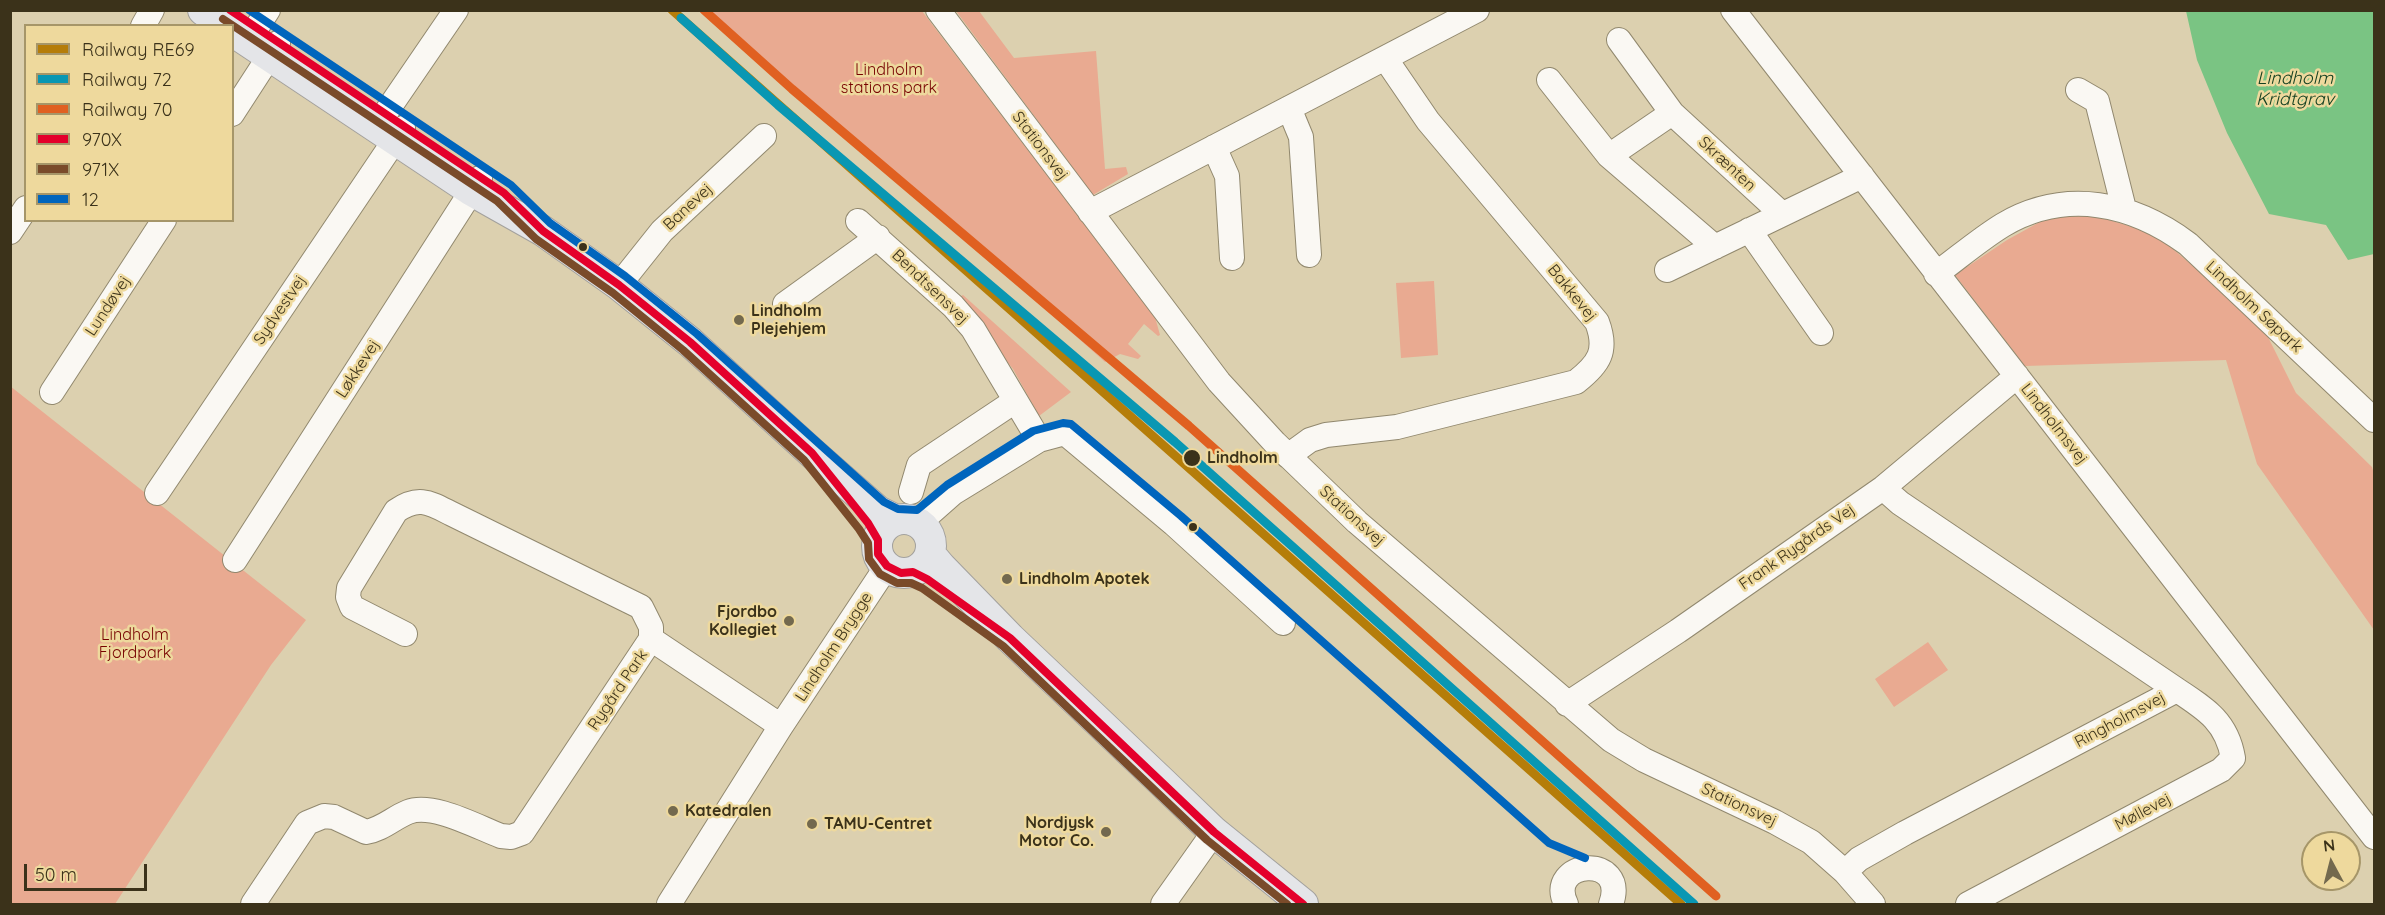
<!DOCTYPE html>
<meta charset="utf-8">
<style>
body{margin:0}
#map{position:relative;width:2385px;height:915px;overflow:hidden;background:#dcd0af;font-family:Quicksand,sans-serif}
canvas{display:block}
.frame{position:absolute;inset:0;border:12px solid #3b321a;pointer-events:none}
.legend{position:absolute;left:24px;top:24px;width:210px;height:198px;box-sizing:border-box;background:#eed99d;border:2px solid #a69669;margin:0;padding:8px 10px;list-style:none;font-size:18px;color:#3b321a}
.legend li{display:flex;align-items:center;gap:12px;height:30px}
.legend b{width:30px;border:2px solid #a69669}
.north{position:absolute;left:2301px;top:831px;width:60px;height:60px;box-sizing:border-box;background:#eed99d;border:2px solid #a69669;border-radius:50%;rotate:353deg;font-size:16px;font-weight:700;line-height:24px;text-align:center;color:#3b321a}
.north::after{content:'';display:block;margin:auto;width:21px;height:27px;background:#73694e;clip-path:polygon(50% 0,100% 100%,50% 72%,0 100%)}
.scale{position:absolute;left:24px;top:864px;width:123px;height:27px;box-sizing:border-box;border:3px solid #3b321a;border-top:0;padding-left:8px;font-size:18px;line-height:21px;white-space:nowrap;color:#3b321a;-webkit-text-stroke:4px #eed99d;paint-order:stroke}
</style>
<div id="map">
<canvas width="2385" height="915"></canvas>
<div class="frame"></div>
<ul class="legend">
<li><b style="height:8px;background:#b57d09"></b>Railway RE69</li>
<li><b style="height:8px;background:#0997b3"></b>Railway 72</li>
<li><b style="height:8px;background:#e06021"></b>Railway 70</li>
<li><b style="height:8px;background:#e4002b"></b>970X</li>
<li><b style="height:8px;background:#7a4b2a"></b>971X</li>
<li><b style="height:8px;background:#0065bd"></b>12</li>
</ul>
<div class="north">N</div>
<div class="scale">50 m</div>
</div>
<script>
const c = document.querySelector('canvas').getContext('2d');
c.lineJoin = 'round';
function fill(path, color) { c.fillStyle = color; c.fill(path, 'evenodd'); }
function strokePath(path, color, width, dash) { c.strokeStyle = color; c.lineWidth = width; c.lineCap = dash ? 'butt' : 'round'; c.setLineDash(dash || []); c.stroke(path); }
function label(font, color, halo, rows, align = 'center') {
  c.font = font + ' Quicksand,sans-serif'; c.lineWidth = 5; c.setLineDash([]); c.textBaseline = 'middle'; c.strokeStyle = halo; c.fillStyle = color; for (const [text, x, y, turn = 0] of rows) {
    c.save(); c.translate(x, y); c.rotate((+turn || 0) * Math.PI / 180); c.textAlign = isNaN(turn) ? turn : align; if (halo) c.strokeText(text, 0, 0); c.fillText(text, 0, 0); c.restore();
  }
}
fill(new Path2D(`
 M 708,11 L 922,11 L 1155,317 L 1160,335 L 1158,336 L 1144,324 L 1128,344 L 1141,356 L 1138,359 L 1120,354 L 1105,362 Z
 M 956,11 L 979,11 L 1014,58 L 1096,51 L 1105,169 L 1126,167 L 1128,174 L 1093,195 Z
 M 2093,215 L 2155,234 L 2261,323 L 2296,393 L 2372,467 L 2374,474 L 2374,630 L 2257,464 L 2226,360 L 2025,366 L 1955,275 L 2007,240 L 2047,218 Z
 M 1434,281 L 1438,355 L 1401,358 L 1396,283 Z
 M 963,295 L 1071,392 L 1039,416 L 1013,369 L 956,299 Z
 M 10,386 L 306,620 L 271,665 L 115,904 L 11,904 Z
 M 1928,642 L 1948,670 L 1894,707 L 1875,679 Z`), '#e9aa91');
fill(new Path2D(`
 M 2186,11 L 2374,11 L 2374,254 L 2348,260 L 2326,225 L 2269,214 L 2227,133 L 2197,60 Z`), '#7ac483');
const minor = new Path2D(`
 M 938,10 L 1219,382 L 1275,443 L 1357,522 L 1611,740 L 1644,760 L 1775,822 L 1811,842 L 1845,872 L 1873,904
 M 1733,10 L 2374,837
 M 143,26 L 152,10
 M 1619,40 L 1672,113 L 1782,214
 M 248,41 L 268,10
 M 1549,80 L 1609,156 L 1715,247
 M 2078,90 L 2097,101 L 2124,209
 M 1289,108 L 1301,137 L 1309,255
 M 232,114 L 278,43
 M 376,127 L 456,10
 M 1214,147 L 1227,176 L 1232,258
 M 1609,156 L 1672,113
 M 1090,212 L 1477,10
 M 858,221 L 953,306 L 973,329 L 1039,440
 M 1749,230 L 1821,333
 M 10,232 L 26,208
 M 1667,270 L 1862,176
 M 1936,274 C 1958,258 1980,239 2003,225 C 2066,188 2133,203 2188,244 L 2374,420
 M 619,285 L 662,231 L 764,136
 M 785,304 L 878,237
 M 52,392 L 164,220
 M 1288,456 L 1310,440 L 1326,435 L 1397,427 L 1576,382 C 1599,364 1608,351 1597,322 L 1428,121 L 1385,58
 M 911,492 L 919,465 L 1015,401
 M 157,493 L 403,128
 M 919,523 L 953,493 L 984,474 L 1039,440 L 1065,433 L 1174,524 L 1283,623
 M 235,560 L 480,178
 M 651,639 L 781,726
 M 1567,704 L 1678,631 L 1883,488 L 2017,376
 M 1845,872 L 1859,859 L 1905,833 L 2177,690 L 1900,503 L 1883,488
 M 253,904 L 307,823 L 324,816 L 334,817 L 366,832 C 383,829 393,818 408,812 C 432,802 477,827 501,836 L 511,837 L 522,833 L 651,639 L 651,627 L 641,607 L 452,514 C 430,503 419,495 396,511 L 349,588 L 348,597 L 352,607 L 405,634
 M 669,904 L 781,726 L 887,566
 M 1163,904 L 1214,832
 M 1566,904 C 1545,860 1629,853 1611,904
 M 1968,904 L 2221,770 L 2233,758 C 2227,722 2206,709 2177,690`);
const major = new Path2D(`
 M 203,10 L 225,26
 M 232,31 L 472,191 L 543,231 L 619,285 L 690,342 L 812,453 L 878,511 L 896,520
 M877 546a27 27 0 1 1 54 0a27 27 0 1 1-54 0Z
 M 930,554 L 941,567 L 1010,638 L 1163,783 L 1214,832 L 1303,904`);
strokePath(minor, '#91886e', 26);
strokePath(major, '#a3a19d', 32);
strokePath(minor, '#faf8f3', 24);
strokePath(major, '#e4e5e8', 30);
strokePath(new Path2D(`
 M 230,10 L 504,193 L 543,231 L 619,285 L 690,342 L 812,453 L 868,523 L 878,540 L 878,554 L 887,566 L 901,573 L 913,572 L 927,579 L 1010,638 L 1214,832 L 1303,904`), '#e4002b', 8);
strokePath(new Path2D(`
 M 223,19 L 497,201 L 536,239 L 613,293 L 683,350 L 804,460 L 859,529 L 868,543 L 869,559 L 880,574 L 897,583 L 911,583 L 922,588 L 1003,646 L 1207,840 L 1287,904`), '#7a4b2a', 8);
strokePath(new Path2D(`
 M 249,10 L 511,185 L 550,223 L 625,276 L 697,334 L 884,502 L 898,509 L 917,510 L 947,485 L 1033,431 L 1063,423 L 1071,424 L 1181,516 L 1549,843 L 1585,858`), '#0065bd', 8);
strokePath(new Path2D(`
 M 672,10 L 1681,904`), '#b57d09', 9);
strokePath(new Path2D(`
 M 681,18 L 778,105 L 1175,442 L 1694,904`), '#0997b3', 9);
strokePath(new Path2D(`
 M 704,10 L 792,89 L 1189,426 L 1716,896`), '#e06021', 9);
for (const [x, y, r, color] of [
 [583,247,5,"#3b321a"],
 [739,320,6,"#73694e"],
 [1192,458,9,"#3b321a"],
 [1193,527,5,"#3b321a"],
 [1007,579,6,"#73694e"],
 [789,621,6,"#73694e"],
 [673,811,6,"#73694e"],
 [812,824,6,"#73694e"],
 [1106,832,6,"#73694e"]
]) { const dot = new Path2D(); dot.arc(x, y, r, 0, 2 * Math.PI); c.fillStyle = color; c.fill(dot); strokePath(dot, '#eed99d', 2); }
label('16px', '#770200', '#eed99d', [
 ["Lindholm",889,70],
 ["stations park",889,88],
 ["Lindholm",135,635],
 ["Fjordpark",135,653]
]);
label('16px', '#3b321a', '#eed99d', [
 ["Stationsvej",1040,146,53],
 ["Skrænten",1727,164,43],
 ["Banevej",688,207,-43],
 ["Bendtsensvej",930,287,44],
 ["Bakkevej",1572,293,51],
 ["Lundøvej",108,306,-57],
 ["Lindholm Søpark",2254,307,43],
 ["Sydvestvej",280,310,-56],
 ["Løkkevej",358,369,-57],
 ["Lindholmsvej",2054,424,52],
 ["Stationsvej",1352,516,42],
 ["Frank Rygårds Vej",1797,547,-35],
 ["Lindholm Brygge",834,647,-57],
 ["Rygård Park",618,690,-56],
 ["Ringholmsvej",2120,720,-28],
 ["Stationsvej",1739,805,25],
 ["Møllevej",2143,812,-28]
]);
label('bold 16px', '#3b321a', '#eed99d', [
 ["Lindholm",751,311],
 ["Plejehjem",751,329],
 ["Lindholm Apotek",1019,579],
 ["Fjordbo",777,612,"right"],
 ["Kollegiet",777,630,"right"],
 ["Katedralen",685,811],
 ["Nordjysk",1094,823,"right"],
 ["Motor Co.",1094,841,"right"],
 ["TAMU-Centret",824,824]
], 'left');
label('bold 16px', '#3b321a', '#eed99d', [
 ["Lindholm",1207,458]
], 'left');
label('italic 18px', '#134021', '#eed99d', [
 ["Lindholm",2295,79],
 ["Kridtgrav",2295,100]
]);
</script>
